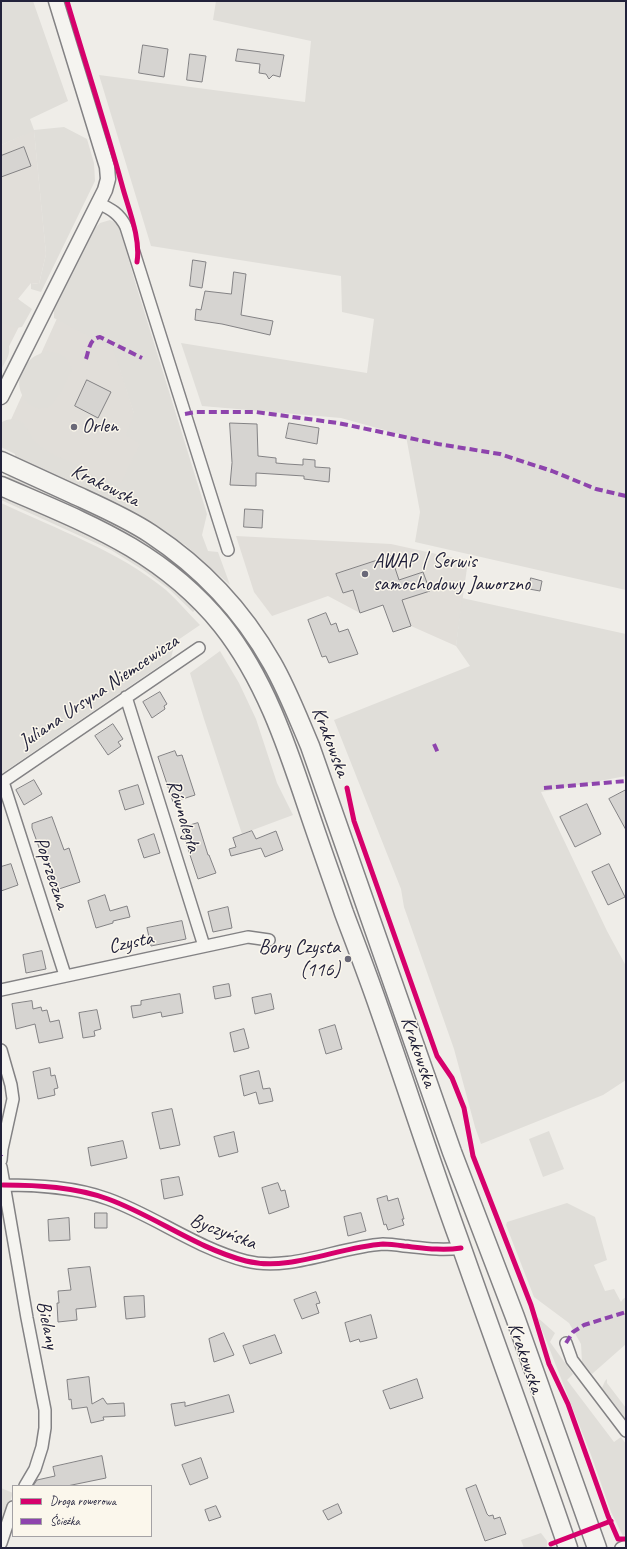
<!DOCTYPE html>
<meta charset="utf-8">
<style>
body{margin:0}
#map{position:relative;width:627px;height:1549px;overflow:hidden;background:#efede8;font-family:Caveat,sans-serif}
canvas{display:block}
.frame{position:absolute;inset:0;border:2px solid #22223b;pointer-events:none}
.legend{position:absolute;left:12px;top:1485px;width:140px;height:52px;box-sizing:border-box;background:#fbf7ec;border:1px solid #a4a2a5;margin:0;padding:5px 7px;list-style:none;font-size:12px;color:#22223b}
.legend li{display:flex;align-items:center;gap:8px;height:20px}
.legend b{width:20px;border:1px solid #a4a2a5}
</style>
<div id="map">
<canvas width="627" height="1549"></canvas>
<div class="frame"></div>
<ul class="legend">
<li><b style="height:5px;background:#d6006c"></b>Droga rowerowa</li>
<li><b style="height:5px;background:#8e44ad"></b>Ścieżka</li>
</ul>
</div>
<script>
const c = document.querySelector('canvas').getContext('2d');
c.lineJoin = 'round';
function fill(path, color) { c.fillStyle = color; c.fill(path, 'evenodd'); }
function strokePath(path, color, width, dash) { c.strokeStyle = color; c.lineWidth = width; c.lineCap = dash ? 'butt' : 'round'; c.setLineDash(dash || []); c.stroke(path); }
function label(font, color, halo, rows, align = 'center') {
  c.font = font + ' Caveat,sans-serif'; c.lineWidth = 3; c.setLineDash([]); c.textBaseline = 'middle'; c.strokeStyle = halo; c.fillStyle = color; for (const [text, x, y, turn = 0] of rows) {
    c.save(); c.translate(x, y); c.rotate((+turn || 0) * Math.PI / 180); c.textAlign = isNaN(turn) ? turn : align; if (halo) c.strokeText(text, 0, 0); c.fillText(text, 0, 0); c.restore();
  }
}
fill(new Path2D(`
 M 34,130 L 46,254 L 39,284 L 31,283 L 18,299 L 28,309 L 1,362 L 1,145 Z
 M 86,260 L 165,512 L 4,435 L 64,303 Z
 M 236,536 L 391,544 L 468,561 L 456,646 L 411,626 L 393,632 L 383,605 L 360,613 L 328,596 L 272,616 L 254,592 Z`), '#e1ded9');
fill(new Path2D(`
 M 1,1 L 33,1 L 68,101 L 30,119 L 34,130 L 64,127 L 87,139 L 94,163 L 95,181 L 41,292 L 31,289 L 31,283 L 39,284 L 46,254 L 34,131 L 1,145 Z
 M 216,1 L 626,1 L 626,590 L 415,542 L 420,512 L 406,436 L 341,418 L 202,406 L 181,343 L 367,373 L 374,319 L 342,312 L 341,276 L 151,246 L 99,75 L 305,102 L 311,41 L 213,20 Z
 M 110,220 L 116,223 L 120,229 L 136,285 L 207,514 L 202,535 L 208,551 L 218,552 L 230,585 L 185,545 L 131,511 L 15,460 L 15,454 L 1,447 L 2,422 C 7,419 13,418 19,421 C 28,425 29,436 36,443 C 48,454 65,459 80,466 C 86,477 109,481 121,483 L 140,444 L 126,435 L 134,414 L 113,349 L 54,318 L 54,308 L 94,229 L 100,223 Z
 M 18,299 L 32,309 L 22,327 L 15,328 L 1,322 L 1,304 Z
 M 1,341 L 7,342 C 13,352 6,360 1,370 Z
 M 45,351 C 60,353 67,354 72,369 C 67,380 61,395 52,404 C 36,421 1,387 31,359 C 35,355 41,354 45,351 Z
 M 9,475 C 66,501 130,522 179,563 C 194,576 207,590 221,603 L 218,607 L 176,567 L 147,547 L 111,527 L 6,480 Z
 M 1,494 C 49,516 101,536 146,565 C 164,577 181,593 196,609 L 193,612 L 169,589 L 143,570 L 111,550 L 1,500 Z
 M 1,503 C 56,529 119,551 166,590 C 178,601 189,614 200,625 L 175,642 L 171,658 L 1,774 Z
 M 462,598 L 626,634 L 626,776 L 541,792 L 607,931 L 626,966 L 626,1080 L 603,1095 L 481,1144 L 475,1127 L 454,1049 L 404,907 L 401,889 L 334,720 L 470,666 L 456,646 Z
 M 220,651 L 239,683 L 256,719 L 277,783 L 293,815 L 242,834 L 204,719 L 190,673 Z
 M 549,1131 L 564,1169 L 543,1177 L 529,1139 Z
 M 567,1203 L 595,1217 L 607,1260 L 594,1265 L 605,1291 L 614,1289 L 621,1302 L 623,1299 L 626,1297 L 626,1344 L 592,1374 L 582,1362 L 581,1344 L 569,1323 L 534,1297 L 506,1225 L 507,1222 Z
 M 537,1317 L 555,1333 L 550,1342 L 573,1374 L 567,1380 L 614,1442 L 621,1437 L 626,1444 L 626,1535 L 623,1536 L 611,1512 L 591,1455 Z
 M 607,1379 L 607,1383 L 626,1408 L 626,1419 L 602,1388 L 605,1381 Z
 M 1,1488 L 13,1493 L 1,1527 Z
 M 541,1533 L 547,1541 L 547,1548 L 524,1548 L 521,1540 Z`), '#e0ded9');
const building = new Path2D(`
 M 143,45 L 168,49 L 164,77 L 139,73 Z
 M 238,49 L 284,55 L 280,77 L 273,75 L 269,79 L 266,74 L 259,73 L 260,64 L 236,61 Z
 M 190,54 L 206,56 L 202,82 L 187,80 Z
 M 24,147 L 31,166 L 1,177 L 1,156 Z
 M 193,260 L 206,262 L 202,288 L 190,286 Z
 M 234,272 L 246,274 L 241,315 L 273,321 L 270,335 L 222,324 L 195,320 L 196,309 L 201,310 L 205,291 L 231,294 Z
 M 87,380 L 111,392 L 98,418 L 75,406 Z
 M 230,423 L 257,424 L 258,456 L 276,458 L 276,463 L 287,464 L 303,465 L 303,459 L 315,460 L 315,467 L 330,468 L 329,482 L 304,479 L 304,476 L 256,473 L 256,486 L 230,485 L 232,463 Z
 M 289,423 L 319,428 L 317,444 L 286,438 Z
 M 245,509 L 263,510 L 262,528 L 244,527 Z
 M 391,556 L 399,580 L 423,572 L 430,591 L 402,600 L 411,626 L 393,632 L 383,605 L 360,613 L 353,590 L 343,593 L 336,574 Z
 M 531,578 L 542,581 L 540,591 L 529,589 Z
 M 326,613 L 331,625 L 336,623 L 339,632 L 348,629 L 358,654 L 329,663 L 326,656 L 322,657 L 308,620 Z
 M 160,692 L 167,704 L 164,706 L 165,709 L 152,718 L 143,702 Z
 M 113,724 L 123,739 L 118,742 L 121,746 L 108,755 L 95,736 Z
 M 175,751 L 177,756 L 182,755 L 195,795 L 173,802 L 158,757 Z
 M 34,780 L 42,794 L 24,805 L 16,790 Z
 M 138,785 L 144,804 L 125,810 L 119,791 Z
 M 626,790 L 626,830 L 609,799 Z
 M 587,804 L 601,834 L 575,847 L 560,817 Z
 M 52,817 L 64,850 L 69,848 L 80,882 L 56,890 L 47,863 L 45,864 L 32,828 L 32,824 Z
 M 198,823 L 208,855 L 209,855 L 216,873 L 198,879 L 181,828 Z
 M 252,831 L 256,839 L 276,831 L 283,850 L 265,857 L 261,848 L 231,856 L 229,849 L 236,847 L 233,838 Z
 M 154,834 L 160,853 L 144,858 L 138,840 Z
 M 11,864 L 18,885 L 1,891 L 1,867 Z
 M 609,864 L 625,897 L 608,905 L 592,872 Z
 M 105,895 L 110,911 L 127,906 L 130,917 L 113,921 L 113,923 L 96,928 L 88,901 Z
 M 228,907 L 232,928 L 213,932 L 208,912 Z
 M 182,921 L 186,939 L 151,946 L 147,928 Z
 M 42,951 L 46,969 L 26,973 L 23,955 Z
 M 229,984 L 231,996 L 215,999 L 213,987 Z
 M 180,994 L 183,1013 L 162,1017 L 161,1012 L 133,1018 L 131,1006 L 141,1005 L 141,1001 Z
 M 271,994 L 274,1009 L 255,1014 L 252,998 Z
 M 32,1001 L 33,1009 L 41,1007 L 42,1011 L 47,1010 L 50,1022 L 59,1020 L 63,1038 L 39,1043 L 35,1024 L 16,1029 L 12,1004 Z
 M 97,1010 L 101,1029 L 94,1031 L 95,1036 L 83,1038 L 79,1013 Z
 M 335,1025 L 342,1049 L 326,1054 L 319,1030 Z
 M 244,1029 L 249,1048 L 234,1052 L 230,1033 Z
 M 50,1068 L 51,1076 L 55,1075 L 58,1088 L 54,1089 L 55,1095 L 38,1099 L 33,1072 Z
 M 259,1071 L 263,1089 L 270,1088 L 273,1101 L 259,1104 L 256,1092 L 244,1096 L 240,1076 Z
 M 172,1109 L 180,1145 L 160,1149 L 152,1113 Z
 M 234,1132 L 238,1152 L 219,1157 L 214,1137 Z
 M 123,1141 L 127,1158 L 91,1166 L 88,1148 Z
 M 179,1177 L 183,1195 L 164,1199 L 161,1180 Z
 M 278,1183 L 281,1191 L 285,1190 L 289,1207 L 269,1214 L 262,1188 Z
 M 387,1196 L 388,1201 L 398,1198 L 404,1219 L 402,1219 L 404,1225 L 388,1230 L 386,1224 L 384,1225 L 377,1199 Z
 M 95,1213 L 107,1213 L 107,1228 L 95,1228 Z
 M 361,1213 L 366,1231 L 348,1236 L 344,1217 Z
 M 69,1218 L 70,1240 L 49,1241 L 48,1220 Z
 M 90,1267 L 96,1307 L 76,1309 L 77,1320 L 58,1322 L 57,1303 L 59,1303 L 58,1291 L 71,1290 L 68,1269 Z
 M 316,1292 L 320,1303 L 316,1304 L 319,1313 L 302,1319 L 294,1300 Z
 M 144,1296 L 145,1317 L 126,1319 L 124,1297 Z
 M 371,1315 L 377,1338 L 360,1342 L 359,1339 L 350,1342 L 345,1323 Z
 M 224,1333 L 234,1355 L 214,1362 L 209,1339 Z
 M 275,1335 L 282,1353 L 250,1364 L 243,1346 Z
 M 89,1377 L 92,1404 L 103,1398 L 107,1404 L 124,1403 L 125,1416 L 103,1417 L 104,1420 L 91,1423 L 87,1407 L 72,1409 L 71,1399 L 69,1400 L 67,1380 Z
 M 417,1379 L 423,1398 L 390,1409 L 383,1391 Z
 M 229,1395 L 234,1412 L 175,1426 L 171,1404 L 185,1402 L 185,1406 Z
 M 102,1456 L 106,1478 L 67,1486 L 33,1486 L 37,1480 L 55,1476 L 53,1467 Z
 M 201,1458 L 208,1478 L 190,1485 L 182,1465 Z
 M 476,1485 L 487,1514 L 489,1516 L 493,1515 L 494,1519 L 500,1517 L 506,1534 L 485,1541 L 466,1489 Z
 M 338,1504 L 342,1513 L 328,1520 L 323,1511 Z
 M 216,1506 L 221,1517 L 209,1521 L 205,1510 Z`);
fill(building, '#d6d4d1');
strokePath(building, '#838284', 1);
const minor = new Path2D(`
 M 98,203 C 111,209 120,214 126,227 L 228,550
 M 126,697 L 204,946
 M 3,782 L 65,975
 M 1,783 L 199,648
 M 1,990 L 248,937 L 269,940
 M 1,1050 L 11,1085 L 13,1099 L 2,1149 L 1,1160
 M 1,1167 L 27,1318 L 45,1410 L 45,1428 L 42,1447 L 35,1469 L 25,1486
 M 3,1185 C 38,1185 75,1187 108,1199 C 155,1216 196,1248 246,1261 C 290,1272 338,1247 383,1244 C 390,1244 397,1245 404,1246 C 423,1248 442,1251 461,1248
 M 566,1343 L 572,1360 L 626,1431
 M 1,1543 L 13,1507
 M 621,1548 L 626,1546`);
const tertiary = new Path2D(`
 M 1,397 L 105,190 L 108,179 L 107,167 L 56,1`);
const primary = new Path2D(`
 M 1,461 C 25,472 49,483 73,494 C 99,506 127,518 151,534 C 201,567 242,610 272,663 C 287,689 298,718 310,746 L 452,1152 L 515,1317 L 597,1548
 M 1,486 C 86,523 161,550 222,625 C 264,678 286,743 307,806 C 319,842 332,878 344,913 C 356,945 368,976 379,1008 C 406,1085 431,1163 459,1240 C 495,1343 533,1445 568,1548`);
strokePath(minor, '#838284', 14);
strokePath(tertiary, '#838284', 17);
strokePath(primary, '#838284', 21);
strokePath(minor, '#f5f4f0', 11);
strokePath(tertiary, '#f5f4f0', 14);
strokePath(primary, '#f5f4f0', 18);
strokePath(new Path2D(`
 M 86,359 C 89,350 89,339 100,337 L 142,358
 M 185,414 L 196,412 L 256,412 L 338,423 L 438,444 L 500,454 L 552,471 L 596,489 L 626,496
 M 434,744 L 438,753
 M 544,788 L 626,781
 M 1,1156 L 1,1155
 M 566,1343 L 573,1332 L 584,1325 L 626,1312`), '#8e44ad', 4, [8, 4]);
strokePath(new Path2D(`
 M 67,1 C 85,62 105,123 122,185 C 128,208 141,238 137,262
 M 347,788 L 354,821 L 437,1056 L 452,1078 L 464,1108 L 473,1156 L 531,1305 L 549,1364 L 568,1404 L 608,1516 L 618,1539 L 625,1539
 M 3,1185 C 38,1185 75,1187 108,1199 C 155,1216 196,1248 246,1261 C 290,1272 338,1247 383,1244 C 390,1244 397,1245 404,1246 C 423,1248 442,1251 461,1248
 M 551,1544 L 611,1521`), '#d6006c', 5);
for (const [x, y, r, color] of [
 [74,427,4,"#6a6978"],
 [365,574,4,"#6a6978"],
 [348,959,4,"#6a6978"]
]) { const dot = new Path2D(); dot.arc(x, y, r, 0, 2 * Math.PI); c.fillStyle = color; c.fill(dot); strokePath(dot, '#fbf7ec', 1.5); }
label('20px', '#22223b', '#fbf7ec', [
 ["Orlen",82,427],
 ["AWAP | Serwis",373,562],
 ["samochodowy Jaworzno",373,585],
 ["Bory Czysta",340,948,"right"],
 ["(116)",340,971,"right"]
], 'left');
label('20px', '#22223b', '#fbf7ec', [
 ["Krakowska",105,486,26],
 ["Juliana Ursyna Niemcewicza",99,692,-34],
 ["Krakowska",330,742,69],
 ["Równoległa",183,816,73],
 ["Poprzeczna",51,873,72],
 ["Czysta",131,943,-12],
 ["Krakowska",418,1052,71],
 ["Byczyńska",223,1232,21],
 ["Bielany",47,1325,79],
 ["Krakowska",525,1358,71]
]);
</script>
